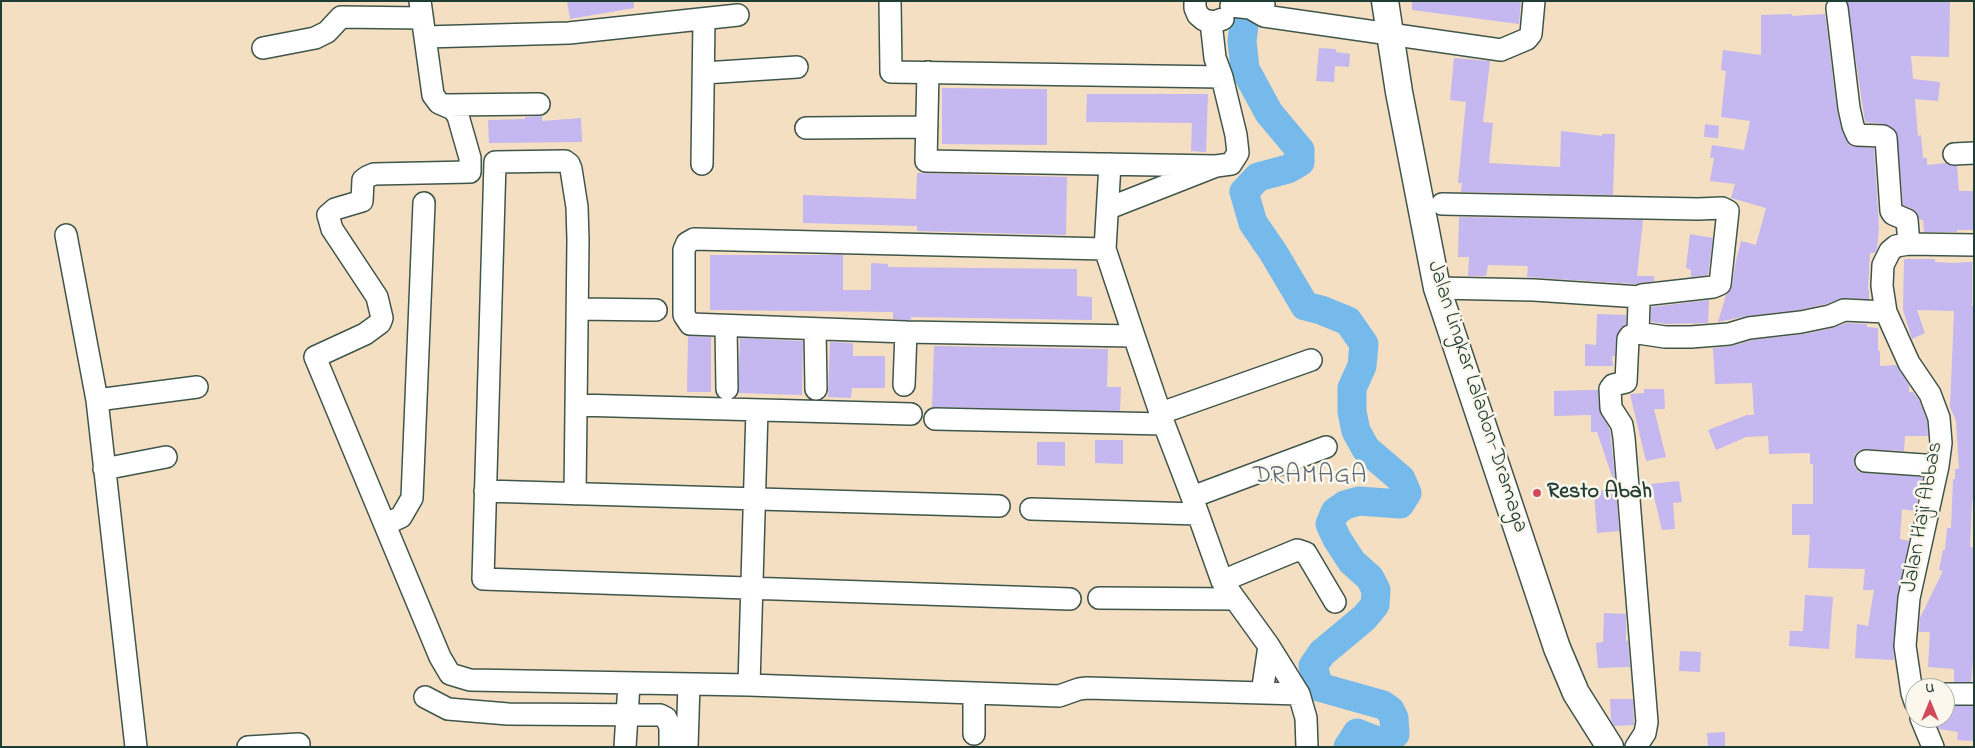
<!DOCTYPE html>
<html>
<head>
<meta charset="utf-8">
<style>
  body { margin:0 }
  #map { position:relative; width:1975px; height:748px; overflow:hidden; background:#f4dfc3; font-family:"Indie Flower",sans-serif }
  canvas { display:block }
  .frame { position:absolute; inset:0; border:2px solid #1f3d34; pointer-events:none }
  .north { position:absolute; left:1905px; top:678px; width:50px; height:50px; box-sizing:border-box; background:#fbf7ec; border:1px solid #a3ada2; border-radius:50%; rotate:0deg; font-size:14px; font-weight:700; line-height:20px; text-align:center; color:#1f3d34 }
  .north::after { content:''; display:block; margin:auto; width:18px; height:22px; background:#d1495b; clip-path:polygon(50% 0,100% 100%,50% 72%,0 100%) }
</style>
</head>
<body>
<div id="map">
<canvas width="1975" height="748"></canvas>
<div class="frame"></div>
<div class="north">U</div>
</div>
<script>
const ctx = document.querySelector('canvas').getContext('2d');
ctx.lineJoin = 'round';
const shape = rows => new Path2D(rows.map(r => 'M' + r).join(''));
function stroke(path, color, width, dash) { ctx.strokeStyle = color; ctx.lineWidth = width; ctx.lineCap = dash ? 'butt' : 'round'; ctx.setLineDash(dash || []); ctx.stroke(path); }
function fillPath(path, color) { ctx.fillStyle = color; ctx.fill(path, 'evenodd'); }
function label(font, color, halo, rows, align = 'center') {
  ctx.font = font + ' "Indie Flower",sans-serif'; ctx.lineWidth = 5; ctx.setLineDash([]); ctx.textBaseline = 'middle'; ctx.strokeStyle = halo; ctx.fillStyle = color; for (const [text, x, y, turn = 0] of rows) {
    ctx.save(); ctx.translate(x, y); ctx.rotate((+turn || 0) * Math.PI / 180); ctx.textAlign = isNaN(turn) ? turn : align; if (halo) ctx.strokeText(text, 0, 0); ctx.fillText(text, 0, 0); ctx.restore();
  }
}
stroke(shape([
  [1247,1,1242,41,1245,69,1269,113,1300,150,1300,162,1288,169,1258,177,1244,192,1253,223,1273,252,1305,306,1321,310,1348,321,1364,344,1362,366,1352,388,1352,412,1356,431,1366,449,1401,479,1407,493,1400,504,1359,501,1345,505,1335,512,1330,524,1337,539,1352,562,1370,578,1376,590,1375,605,1364,618,1322,653,1313,666,1319,687,1383,705,1390,710,1394,718,1395,734,1382,743,1357,733,1348,747]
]), '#76baec', 29);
fillPath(shape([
  [567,1,634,1,634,8,570,19],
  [1412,1,1521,1,1519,24,1412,10],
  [1847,1,1950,1,1949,57,1911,56,1913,79,1940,82,1938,101,1915,99,1918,136,1921,135,1923,158,1927,158,1927,165,1946,163,1957,166,1959,191,1974,191,1974,230,1957,230,1957,232,1924,232,1923,220,1919,219,1917,213,1912,209,1903,205,1897,132,1890,126,1884,124,1865,122],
  [1792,14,1792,16,1825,14,1837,110,1842,131,1850,146,1874,148,1879,227,1877,249,1875,253,1870,253,1868,290,1869,290,1869,299,1844,298,1826,304,1799,310,1747,316,1718,322,1726,295,1732,286,1735,265,1741,241,1756,245,1766,208,1731,198,1735,184,1710,181,1714,158,1710,158,1712,145,1744,150,1750,121,1721,117,1726,71,1721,70,1723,50,1761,55,1761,15],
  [1319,48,1336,49,1336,52,1350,54,1349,67,1335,66,1334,82,1316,81],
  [1454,58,1490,61,1483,122,1493,123,1489,163,1560,167,1561,131,1602,136,1602,134,1615,134,1613,195,1461,192,1462,183,1458,183,1466,102,1450,100],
  [942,88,1047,89,1047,145,942,144],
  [1087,94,1208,94,1206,152,1191,151,1192,123,1086,122],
  [542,116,542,121,581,118,582,142,489,143,488,120,525,119,525,117],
  [1705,124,1719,126,1718,138,1704,137],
  [917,173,1067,177,1066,235,917,231,917,226,803,223,803,195,916,199],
  [1459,217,1643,220,1637,276,1654,276,1654,281,1636,284,1527,277,1528,266,1488,265,1486,276,1468,276,1469,257,1458,257],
  [1690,234,1713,238,1708,275,1691,277,1691,270,1686,268],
  [710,255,843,255,843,290,871,290,871,263,888,264,888,267,1077,269,1077,296,1092,297,1092,320,911,317,911,320,906,320,893,319,893,312,710,310],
  [1904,259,1935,259,1935,262,1952,263,1972,262,1972,306,1974,306,1974,502,1972,501,1970,547,1974,548,1974,650,1971,682,1954,682,1954,669,1928,667,1930,632,1919,632,1920,618,1943,571,1939,570,1943,550,1945,550,1947,528,1951,528,1953,479,1955,479,1955,469,1959,469,1956,421,1950,407,1954,311,1917,310,1925,333,1912,339,1903,310],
  [1709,300,1708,323,1666,324,1651,322,1651,307],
  [1597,314,1626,315,1626,324,1620,329,1616,338,1615,356,1612,356,1613,366,1585,366,1585,344,1596,345],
  [1846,323,1867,324,1867,327,1878,328,1878,351,1880,351,1880,366,1896,365,1909,385,1909,392,1913,392,1919,400,1927,421,1928,436,1905,436,1904,451,1866,449,1860,450,1855,454,1854,460,1855,467,1859,472,1865,473,1923,477,1915,511,1902,509,1900,539,1909,541,1897,597,1893,645,1894,660,1855,658,1857,624,1868,626,1874,590,1863,590,1865,569,1808,568,1810,535,1792,535,1792,504,1813,504,1813,464,1810,464,1810,453,1769,454,1768,436,1746,437,1716,450,1708,430,1747,415,1754,415,1752,383,1715,384,1713,348,1732,346,1752,340,1804,334,1833,328],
  [688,336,711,337,711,392,687,392],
  [740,338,803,341,802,395,738,393],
  [830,342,853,343,853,356,885,356,885,388,852,388,851,398,828,397],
  [934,346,1108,349,1107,387,1121,387,1120,411,932,407],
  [1644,389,1664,389,1665,409,1654,409,1666,457,1646,461,1630,394,1644,393],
  [1590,390,1598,390,1599,409,1610,430,1616,488,1597,432,1591,432,1591,415,1554,416,1554,391],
  [1095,440,1123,440,1123,464,1095,463],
  [1037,442,1065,442,1065,466,1037,465],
  [1679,481,1682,502,1673,503,1675,529,1662,530,1651,484],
  [1616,489,1619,531,1597,533,1594,491],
  [1805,595,1833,597,1829,649,1789,646,1790,631,1803,631],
  [1604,613,1626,614,1626,641,1628,641,1630,667,1598,668,1596,643,1603,642],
  [1680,651,1701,652,1700,672,1679,671],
  [1610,699,1633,699,1634,725,1614,726,1611,720],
  [1945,706,1974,706,1974,741,1957,740,1958,732,1939,729,1935,718,1945,718],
  [1725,732,1725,747,1708,747,1707,733]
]), '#c5b7ef');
const minor = shape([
  [420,1,433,95,439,103,453,109,458,116,470,158,470,172,374,174,367,177,363,180,362,201,335,209,328,215,332,229,377,297,382,318,380,323,365,334,315,357,440,657,450,674,470,680,749,685,1059,696,1079,689,1087,688,1299,694],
  [890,1,891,72,1222,77],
  [1195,1,1195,8,1198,15,1204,20,1214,22,1223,19],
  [1231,6,1250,8,1264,5],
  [1250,8,1264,16,1501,50,1527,39,1531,34,1534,1],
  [1837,8,1849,108,1853,126,1857,135,1883,136,1886,138,1891,211,1893,214,1907,220,1909,244],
  [425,37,569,33,738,15],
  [263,48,315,38,327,32,341,17,422,18],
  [928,72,926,161,1216,166],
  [704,73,797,67],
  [447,105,539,104],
  [806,128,927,127],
  [1954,154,1974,153],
  [702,164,704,19],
  [1110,164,1105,249,1134,336,1164,424,1192,497,1222,581,1269,646,1299,694,1306,718,1307,747],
  [1442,204,1698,209,1722,208,1728,211,1720,284,1713,287,1642,295,1639,302,1638,333,1630,336,1628,339,1626,382,1613,385,1610,389,1611,408,1622,425,1624,438,1647,722,1645,733,1636,747],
  [1109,208,1216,166,1231,164,1238,153,1236,135,1222,77,1215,58,1211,22],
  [66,235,97,400,136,747],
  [1105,249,694,239,687,243,684,250,684,315,690,324,906,332,1134,336],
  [1437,288,1534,290,1640,297],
  [578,309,656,310],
  [726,326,727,389],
  [815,329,816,389],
  [1638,333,1665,337,1691,337,1729,334,1749,328,1801,322,1830,316,1844,310,1886,312],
  [904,385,906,332],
  [97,400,197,387],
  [577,405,911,414],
  [1161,413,1311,360],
  [935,419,1164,424],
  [1866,461,1938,466],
  [104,469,166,457],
  [485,491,999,506],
  [575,494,578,240,577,207,571,169,569,164,565,161,495,162,483,579,1070,599],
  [1192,497,1326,447],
  [1031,509,1198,514],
  [386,524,401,517,412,498,424,203],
  [1222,581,1297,550,1306,553,1335,602],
  [1099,598,1234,599],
  [749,685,757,410],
  [1262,693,1269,646],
  [1945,694,1974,694],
  [425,697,448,709,508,714,660,715,666,718,670,727,670,747],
  [1915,702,1912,693,1905,646,1909,598,1938,466,1941,443,1939,418,1930,394,1909,363,1886,312,1882,286,1883,265,1890,251,1896,246,1909,244,1974,245],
  [1921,718,1933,747],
  [974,734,974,693],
  [248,747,299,744],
  [625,747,629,684],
  [687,747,689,684]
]);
const major = shape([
  [1385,1,1399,92,1437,288,1557,648,1576,693,1610,747]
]);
stroke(minor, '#3f5549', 24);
stroke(major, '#3f5549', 29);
stroke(minor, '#fff', 21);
stroke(major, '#fff', 26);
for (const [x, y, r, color] of [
  [1537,493,5,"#d1495b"]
]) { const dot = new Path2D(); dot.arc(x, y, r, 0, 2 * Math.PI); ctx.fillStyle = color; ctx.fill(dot); stroke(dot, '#fbf7ec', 2); }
label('22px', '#1f3d34', '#fbf7ec', [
  ["Jalan Lingkar Laladon-Dramaga",1476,397,72],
  ["Jalan Haji Abbas",1924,517,-80]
]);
label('bold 22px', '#1f3d34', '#fbf7ec', [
  ["Resto Abah",1547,493]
], 'left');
ctx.letterSpacing = '1px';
label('25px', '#596875', '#fbf7ec', [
  ["DRAMAGA",1310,478]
]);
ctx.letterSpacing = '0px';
</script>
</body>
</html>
